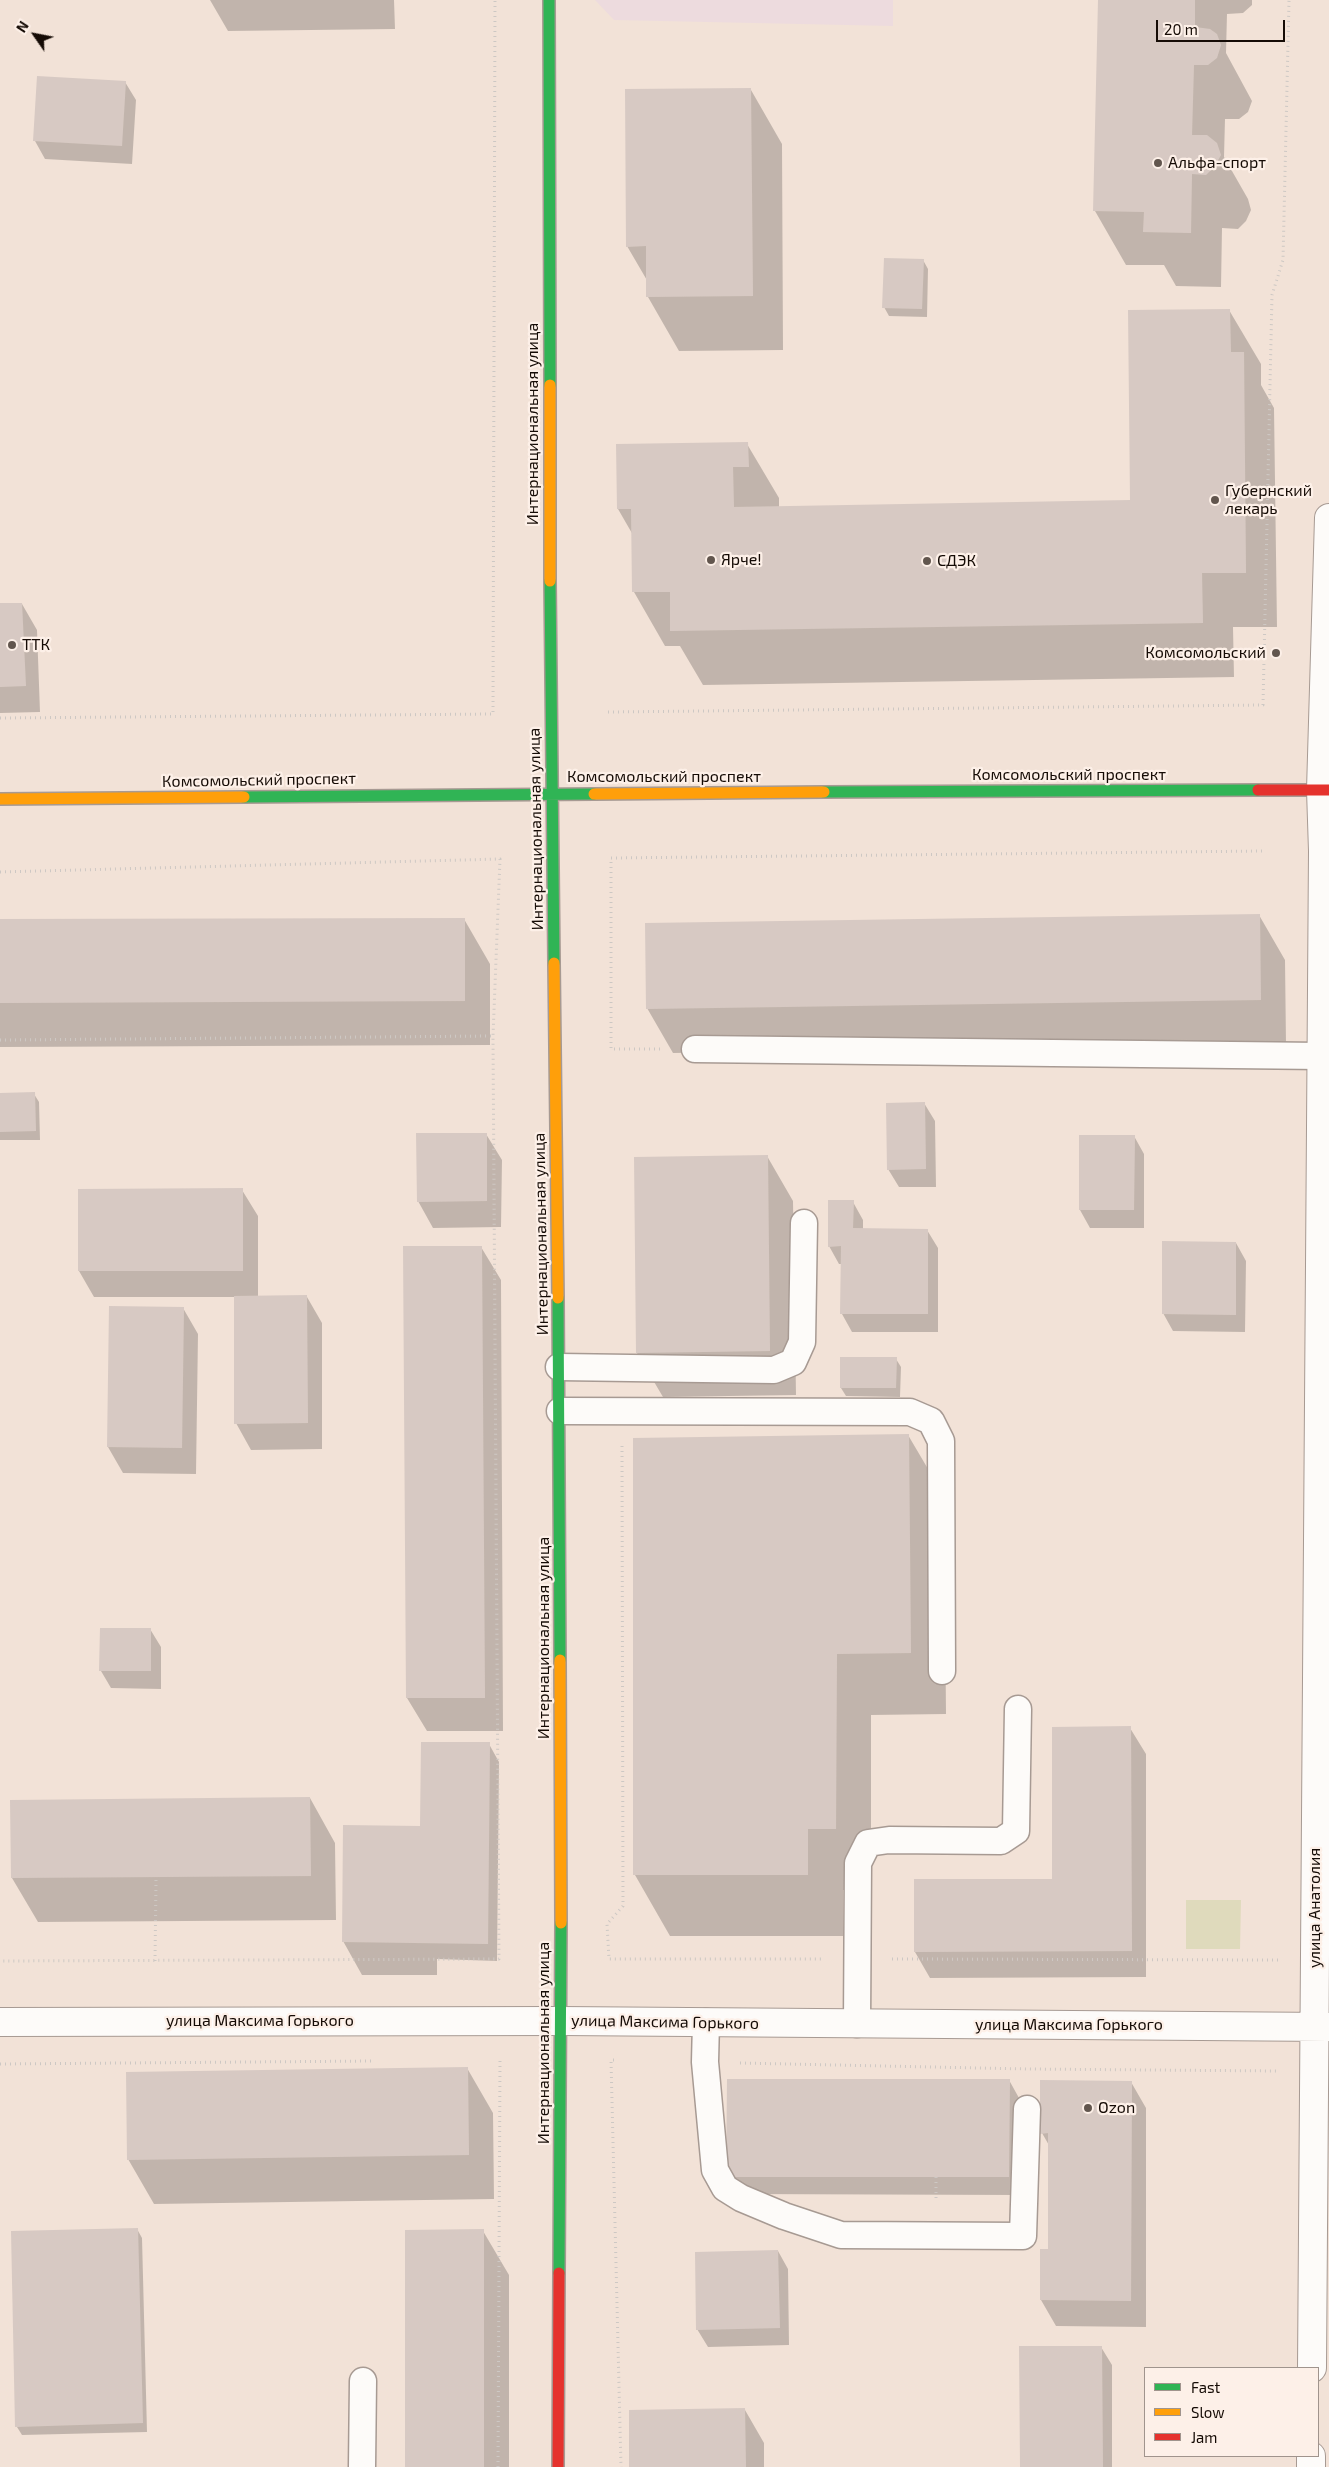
<!DOCTYPE html>
<html>
<head>
<meta charset="utf-8">
<style>
  body { margin:0 }
  #map { position:relative; width:1329px; height:2467px; overflow:hidden; background:#f2e2d7; font-family:"Exo 2",sans-serif }
  canvas { display:block }
  .legend { position:absolute; left:1144px; top:2367px; width:175px; height:90px; box-sizing:border-box; background:#fdf0e8; border:1px solid #a0948d; margin:0; padding:6px 9px; list-style:none; font-size:15px; color:#150b05 }
  .legend li { display:flex; align-items:center; gap:10px; height:25px }
  .legend b { width:25px; border:1px solid #a0948d }
  .north { position:absolute; left:10px; top:10px; width:50px; height:50px; -webkit-text-stroke:4px #fdf0e8; paint-order:stroke; rotate:303deg; font-size:14px; font-weight:700; line-height:20px; text-align:center; color:#150b05 }
  .north::after { content:''; display:block; margin:auto; width:18px; height:22px; background:#150b05; clip-path:polygon(50% 0,100% 100%,50% 72%,0 100%) }
  .scale { position:absolute; left:1156px; top:20px; width:129px; height:22px; box-sizing:border-box; border:2px solid #150b05; border-top:0; padding-left:6px; font-size:15px; line-height:18px; white-space:nowrap; color:#150b05; -webkit-text-stroke:4px #fdf0e8; paint-order:stroke }
</style>
</head>
<body>
<div id="map">
<canvas width="1329" height="2467"></canvas>
<ul class="legend">
<li><b style="height:6px;background:#30b455"></b>Fast</li>
<li><b style="height:6px;background:#ff9f0a"></b>Slow</li>
<li><b style="height:6px;background:#e5322d"></b>Jam</li>
</ul>
<div class="north">N</div>
<div class="scale">20 m</div>
</div>
<script>
const ctx = document.querySelector('canvas').getContext('2d');
ctx.lineJoin = 'round';
function fillPath(path, color) { ctx.fillStyle = color; ctx.fill(path, 'evenodd'); }
const shape = rows => new Path2D(rows.map(r => 'M' + r).join(''));
function stroke(path, color, width, dash) { ctx.strokeStyle = color; ctx.lineWidth = width; ctx.lineCap = dash ? 'butt' : 'round'; ctx.setLineDash(dash || []); ctx.stroke(path); }
function label(font, color, halo, rows, align = 'center') {
  ctx.font = font + ' "Exo 2",sans-serif'; ctx.lineWidth = 4.5; ctx.setLineDash([]); ctx.textBaseline = 'middle'; ctx.strokeStyle = halo; ctx.fillStyle = color; for (const [text, x, y, turn = 0] of rows) {
    ctx.save(); ctx.translate(x, y); ctx.rotate((+turn || 0) * Math.PI / 180); ctx.textAlign = isNaN(turn) ? turn : align; if (halo) ctx.strokeText(text, 0, 0); ctx.fillText(text, 0, 0); ctx.restore();
  }
}
fillPath(shape([
  [595,0,893,0,893,26,614,20]
]), '#eddbde');
fillPath(shape([
  [1186,1900,1241,1900,1240,1949,1186,1949]
]), '#dfdabc');
fillPath(shape([
  [210,0,394,0,395,29,228,31],
  [1099,0,1252,0,1252,5,1243,13,1227,14,1226,53,1252,101,1248,112,1239,119,1225,119,1224,157,1248,199,1251,210,1246,221,1238,229,1222,228,1221,287,1176,286,1164,265,1126,265,1095,211],
  [125,82,136,100,132,164,45,159,35,141],
  [751,90,782,144,783,350,679,351,648,297,648,282,627,246],
  [923,260,928,269,927,317,889,316,884,307],
  [1229,310,1261,364,1261,385,1274,408,1277,627,1233,627,1234,677,703,685,680,646,665,646,634,592,633,535,618,509,617,446,747,444,779,498,779,507,1132,502],
  [0,604,22,604,37,630,40,712,0,713],
  [1259,915,1285,960,1286,1044,673,1053,647,1008],
  [464,919,490,964,490,1045,0,1047,0,921],
  [0,1094,34,1094,39,1102,40,1140,0,1140],
  [924,1103,935,1121,936,1187,899,1187,888,1169],
  [486,1134,502,1160,501,1227,433,1228,418,1201],
  [1134,1136,1144,1154,1144,1228,1090,1228,1080,1210],
  [767,1156,793,1201,796,1395,663,1397,637,1353],
  [242,1190,258,1216,258,1297,307,1297,322,1323,322,1449,251,1450,236,1423,235,1297,94,1297,79,1271],
  [853,1202,863,1220,863,1230,927,1230,938,1248,938,1332,852,1332,842,1314,842,1264,839,1264,829,1246],
  [1236,1243,1246,1261,1245,1332,1173,1331,1163,1313],
  [481,1247,501,1280,503,1731,427,1731,407,1698],
  [183,1308,198,1334,196,1474,123,1473,108,1447],
  [896,1359,901,1367,900,1397,846,1396,841,1388],
  [908,1435,944,1496,946,1714,871,1715,871,1890,843,1890,843,1936,670,1936,635,1875],
  [150,1629,161,1647,161,1689,111,1688,101,1671],
  [1130,1728,1146,1754,1146,1977,930,1978,915,1952,1053,1880],
  [489,1744,499,1762,497,1961,437,1959,437,1975,362,1975,343,1941,421,1831],
  [310,1798,335,1843,336,1920,38,1922,12,1878],
  [467,2068,493,2113,494,2199,154,2204,128,2159],
  [1009,2080,1019,2098,1019,2195,738,2194,728,2176],
  [1131,2082,1146,2108,1146,2327,1056,2326,1041,2300,1041,2250,1050,2250,1050,2147,1042,2133],
  [137,2229,142,2238,147,2432,22,2435,17,2427],
  [483,2231,509,2275,509,2467,406,2467],
  [778,2251,788,2269,789,2345,708,2347,697,2329],
  [1101,2347,1112,2365,1112,2467,1021,2467],
  [745,2410,764,2443,764,2467,630,2467]
]), '#0003');
fillPath(shape([
  [1098,0,1195,0,1195,27,1210,29,1217,34,1221,45,1217,58,1208,65,1194,65,1192,135,1207,135,1217,143,1221,155,1215,166,1206,175,1192,174,1191,233,1143,232,1144,212,1093,211],
  [37,76,126,81,122,146,33,141],
  [751,88,753,296,646,297,646,246,626,247,625,89],
  [884,258,924,259,922,309,882,308],
  [1230,309,1231,352,1244,352,1246,573,1202,573,1203,623,670,631,670,592,632,592,631,509,617,509,616,444,748,442,749,467,733,467,734,507,1130,500,1128,310],
  [0,603,22,603,26,686,0,687],
  [1260,914,1261,1000,646,1009,645,923],
  [465,918,465,1001,0,1003,0,919],
  [35,1092,36,1131,0,1132,0,1093],
  [925,1102,926,1169,887,1170,886,1103],
  [416,1133,487,1133,487,1201,417,1202],
  [1079,1135,1135,1135,1134,1210,1079,1210],
  [768,1155,770,1351,636,1353,634,1157],
  [243,1188,243,1271,78,1271,78,1189],
  [828,1200,854,1200,853,1228,928,1229,928,1314,840,1314,841,1246,828,1247],
  [1162,1241,1236,1242,1236,1315,1162,1314],
  [403,1246,482,1246,485,1698,406,1698],
  [307,1295,308,1423,234,1424,234,1296],
  [109,1306,184,1307,182,1448,107,1447],
  [840,1357,897,1357,896,1388,840,1388],
  [909,1434,911,1653,837,1654,836,1829,808,1829,808,1875,633,1875,633,1438],
  [100,1628,151,1628,151,1671,99,1671],
  [1131,1726,1132,1951,914,1952,914,1879,1052,1879,1052,1727],
  [421,1742,490,1742,488,1944,342,1942,343,1825,420,1826],
  [310,1797,311,1876,11,1878,10,1800],
  [468,2067,469,2155,127,2160,126,2072],
  [727,2079,1010,2079,1009,2177,726,2177],
  [1040,2080,1132,2081,1131,2301,1040,2300,1040,2249,1048,2249,1048,2133,1040,2134],
  [138,2228,143,2423,15,2427,11,2231],
  [484,2229,484,2467,405,2467,405,2230],
  [778,2250,780,2328,696,2330,695,2252],
  [1019,2346,1102,2346,1103,2467,1020,2467],
  [745,2408,746,2467,629,2467,629,2410]
]), '#d7c9c3');
const lane = shape([
  [695,1049,1321,1056],
  [559,1367,774,1370,793,1362,802,1342,804,1223],
  [560,1411,910,1412,931,1421,941,1441,942,1671],
  [706,2022,705,2062,715,2170,725,2188,741,2198,784,2216,841,2235,1023,2236,1027,2109],
  [857,2024,858,1863,868,1843,889,1840,1001,1841,1016,1831,1018,1709],
  [362,2467,363,2381]
]);
const street = shape([
  [0,2022,561,2021,1329,2027],
  [1312,2368,1323,851,1321,790,1329,518],
  [1311,2467,1311,2456]
]);
const fast = shape([
  [549,0,550,385],
  [550,581,554,963],
  [824,792,1258,790],
  [244,797,594,794],
  [558,1298,560,1660],
  [559,2273,561,1923]
]);
const slow = shape([
  [550,385,550,581],
  [594,794,824,792],
  [0,799,244,797],
  [554,963,558,1298],
  [560,1660,561,1923]
]);
const jam = shape([
  [1258,790,1329,790],
  [558,2467,559,2273]
]);
stroke(lane, '#a79a93', 29);
stroke(street, '#a79a93', 30);
stroke(fast, '#a79a93', 14);
stroke(slow, '#a79a93', 14);
stroke(jam, '#a79a93', 14);
stroke(shape([
  [608,712,1263,705,1272,295,1283,260,1289,0],
  [0,718,493,714,495,0],
  [0,872,500,859,493,1036,499,1959,0,1961],
  [0,1040,493,1036],
  [660,1049,611,1049,611,858,1263,851],
  [622,1446,623,1906,607,1924,609,1959,821,1959],
  [892,1959,1278,1960],
  [155,1961,156,1877],
  [614,2060,611,2060,621,2467],
  [740,2063,1027,2069,1278,2071],
  [0,2064,374,2061],
  [936,2177,936,2199],
  [498,2467,500,2060,498,2060]
]), '#cdc8c4', 3, [1, 4]);
stroke(lane, '#fdfbf9', 26);
stroke(street, '#fdfbf9', 28);
stroke(fast, '#30b455', 11);
stroke(slow, '#ff9f0a', 11);
stroke(jam, '#e5322d', 11);
for (const [x, y, r, color] of [
  [1158,163,5,"#62564e"],
  [1215,500,5,"#62564e"],
  [711,560,5,"#62564e"],
  [927,561,5,"#62564e"],
  [12,645,5,"#62564e"],
  [1276,653,5,"#62564e"],
  [1088,2108,5,"#62564e"]
]) { const dot = new Path2D(); dot.arc(x, y, r, 0, 2 * Math.PI); ctx.fillStyle = color; ctx.fill(dot); stroke(dot, '#fdf0e8', 2); }
label('16px', '#150b05', '#fdf0e8', [
  ["Альфа-спорт",1168,163],
  ["Губернский",1225,491],
  ["лекарь",1225,509],
  ["Ярче!",721,560],
  ["СДЭК",937,561],
  ["ТТК",22,645],
  ["Комсомольский",1266,653,"right"],
  ["Ozon",1098,2108]
], 'left');
label('16px', '#150b05', '#fdf0e8', [
  ["Интернациональная улица",533,424,-90],
  ["Комсомольский проспект",1069,775],
  ["Комсомольский проспект",664,777],
  ["Комсомольский проспект",259,780,-1],
  ["Интернациональная улица",536,829,-91],
  ["Интернациональная улица",541,1234,-91],
  ["Интернациональная улица",544,1638,-90],
  ["улица Анатолия",1315,1908,-90],
  ["улица Максима Горького",260,2021],
  ["улица Максима Горького",665,2022,1],
  ["улица Максима Горького",1069,2025],
  ["Интернациональная улица",544,2043,-90]
]);
</script>
</body>
</html>
